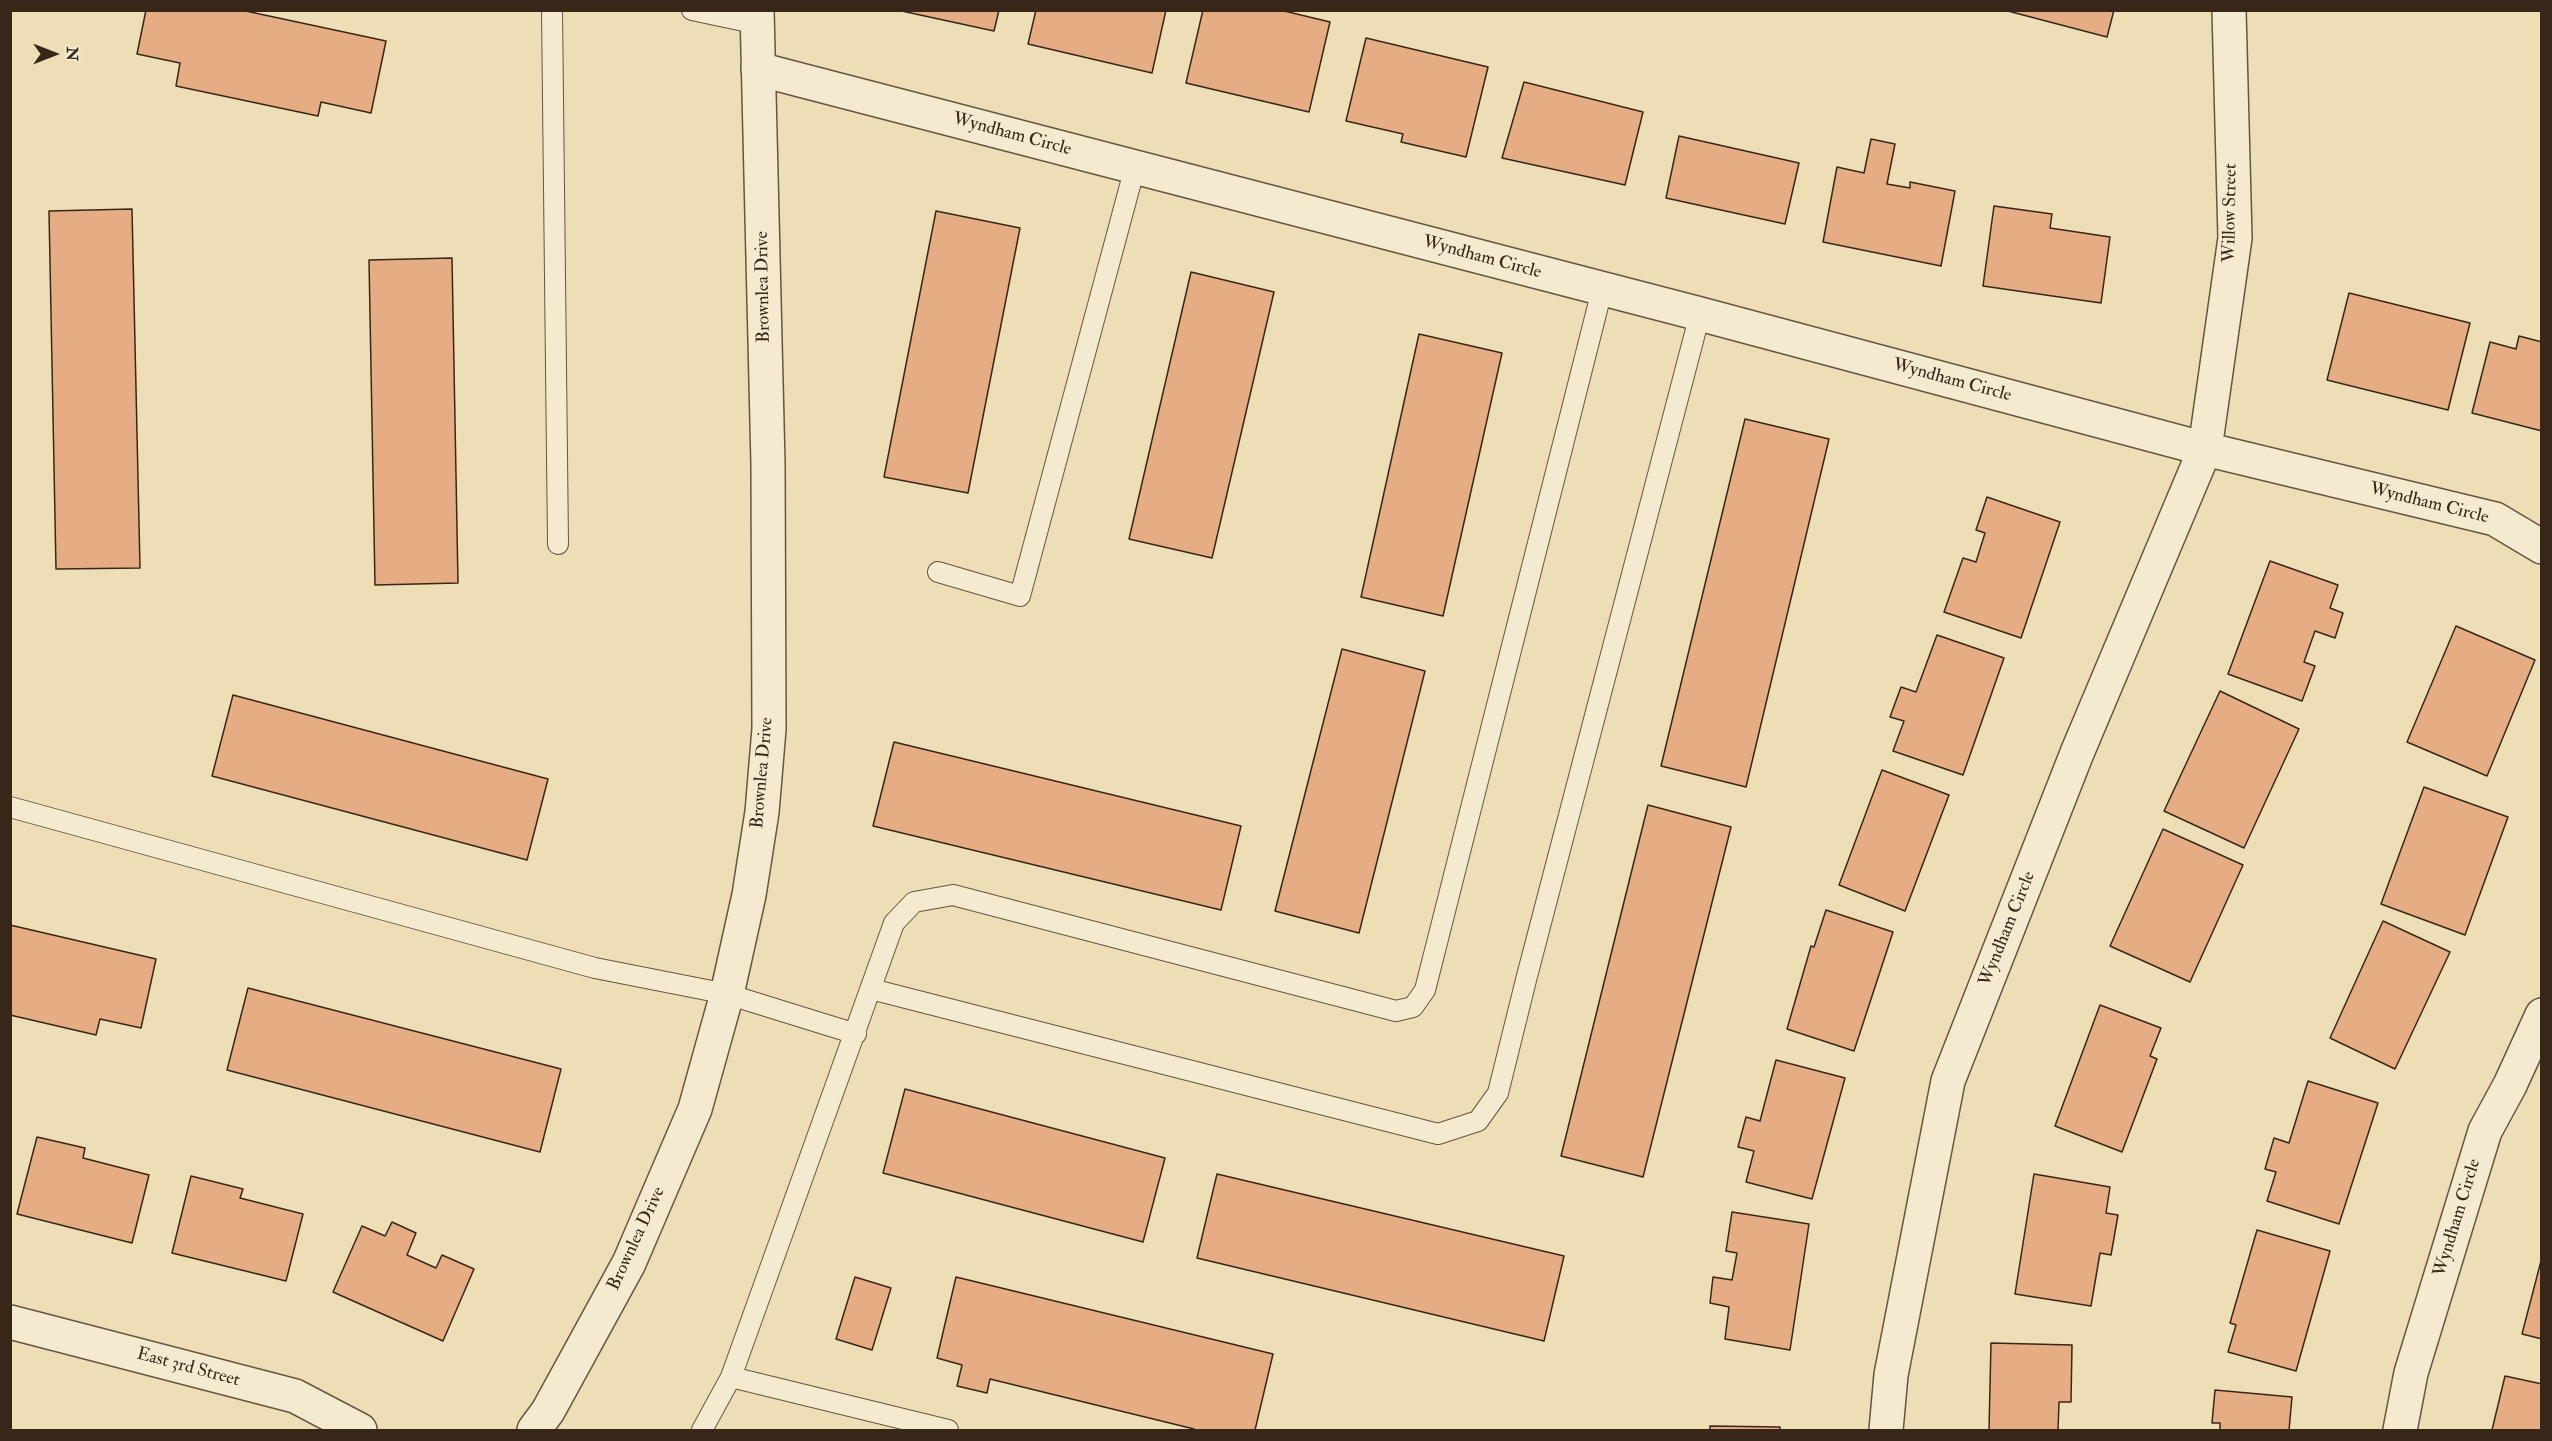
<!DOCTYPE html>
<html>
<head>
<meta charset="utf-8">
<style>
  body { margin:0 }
  #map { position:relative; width:2552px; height:1441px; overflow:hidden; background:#eedeb6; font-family:"IM FELL Double Pica",serif }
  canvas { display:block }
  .frame { position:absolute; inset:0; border:12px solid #382718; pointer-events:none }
  .north { position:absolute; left:24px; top:24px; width:60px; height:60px; -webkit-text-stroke:4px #f4ead0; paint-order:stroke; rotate:90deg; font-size:16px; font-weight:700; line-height:24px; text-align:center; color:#382718 }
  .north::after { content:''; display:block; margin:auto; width:21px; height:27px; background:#382718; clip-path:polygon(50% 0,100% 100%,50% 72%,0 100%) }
</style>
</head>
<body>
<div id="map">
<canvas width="2552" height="1441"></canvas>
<div class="frame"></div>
<div class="north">N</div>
</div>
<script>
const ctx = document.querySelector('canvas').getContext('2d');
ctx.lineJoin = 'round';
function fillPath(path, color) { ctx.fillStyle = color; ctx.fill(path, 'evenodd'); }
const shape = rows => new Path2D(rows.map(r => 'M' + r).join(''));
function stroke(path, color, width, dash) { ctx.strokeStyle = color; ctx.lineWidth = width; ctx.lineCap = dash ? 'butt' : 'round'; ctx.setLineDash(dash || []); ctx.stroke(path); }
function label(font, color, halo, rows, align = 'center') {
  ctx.font = font + ' "IM FELL Double Pica",serif'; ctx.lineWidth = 6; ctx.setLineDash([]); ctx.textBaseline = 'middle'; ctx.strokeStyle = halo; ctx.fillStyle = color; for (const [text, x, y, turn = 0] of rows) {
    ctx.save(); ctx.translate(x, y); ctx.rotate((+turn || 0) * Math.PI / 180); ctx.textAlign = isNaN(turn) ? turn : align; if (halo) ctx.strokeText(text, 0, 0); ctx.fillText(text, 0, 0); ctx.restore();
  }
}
const building = shape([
  [146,10,241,10,386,41,371,113,321,102,318,116,176,86,180,63,137,54,146,10],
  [897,10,999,10,994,31,897,10],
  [1036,10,1166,10,1152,73,1028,44,1036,10],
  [1203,10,1280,10,1330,22,1309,112,1186,83,1203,10],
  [2004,10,2114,10,2107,37,2004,10],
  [1366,38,1488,67,1466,157,1401,142,1403,134,1346,121,1366,38],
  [1524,82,1643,112,1625,185,1502,158,1524,82],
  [1679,136,1799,163,1785,224,1666,198,1679,136],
  [1871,139,1895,144,1887,184,1910,188,1910,182,1955,191,1941,266,1823,242,1837,167,1864,173,1871,139],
  [1994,206,2052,214,2050,228,2110,237,2101,303,1983,286,1994,206],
  [132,209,140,568,56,569,49,211,132,209],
  [936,211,1020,228,968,493,884,477,936,211],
  [452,258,458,583,375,585,369,260,452,258],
  [1191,272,1274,292,1212,558,1129,539,1191,272],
  [2349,293,2470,323,2448,410,2327,380,2349,293],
  [1419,334,1502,353,1443,616,1361,597,1419,334],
  [2519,336,2542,342,2542,431,2472,413,2490,342,2516,349,2519,336],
  [1745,419,1829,439,1746,787,1661,766,1745,419],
  [1987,497,2060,522,2021,638,1944,612,1963,558,1976,562,1985,533,1976,530,1987,497],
  [2270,561,2338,585,2330,608,2343,613,2335,638,2315,631,2304,662,2315,666,2302,701,2228,674,2270,561],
  [2456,626,2535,660,2487,776,2407,742,2456,626],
  [1937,635,2004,658,1963,775,1893,751,1904,721,1890,717,1901,687,1916,692,1937,635],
  [1342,649,1425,671,1359,933,1275,911,1342,649],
  [2220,691,2299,729,2244,848,2164,811,2220,691],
  [233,695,548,779,527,860,212,776,233,695],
  [894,742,1241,826,1221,910,873,826,894,742],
  [1882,770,1949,795,1905,911,1839,885,1882,770],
  [2424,787,2508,817,2465,935,2381,904,2424,787],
  [1648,805,1731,827,1643,1177,1561,1156,1648,805],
  [2163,829,2243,865,2190,982,2110,946,2163,829],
  [1826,910,1893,932,1854,1051,1787,1029,1811,946,1814,947,1826,910],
  [2383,921,2450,952,2395,1069,2330,1038,2383,921],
  [10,925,156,959,141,1028,100,1019,96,1035,10,1015,10,925],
  [248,988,561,1069,540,1152,227,1070,248,988],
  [2100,1005,2161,1028,2150,1056,2157,1059,2122,1152,2055,1126,2100,1005],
  [1776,1060,1845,1078,1812,1199,1746,1182,1754,1151,1738,1147,1746,1117,1760,1121,1776,1060],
  [2308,1081,2378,1103,2339,1224,2267,1201,2276,1172,2265,1169,2274,1138,2289,1143,2308,1081],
  [905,1089,1165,1158,1143,1242,883,1173,905,1089],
  [37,1137,85,1148,83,1158,149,1175,132,1243,17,1214,37,1137],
  [1217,1174,1564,1256,1544,1341,1197,1258,1217,1174],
  [2034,1174,2110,1187,2106,1213,2118,1215,2111,1255,2100,1253,2091,1306,2015,1294,2034,1174],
  [191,1176,243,1189,240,1198,303,1214,286,1281,172,1253,191,1176],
  [1732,1212,1809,1224,1790,1350,1725,1339,1729,1307,1710,1303,1713,1277,1732,1280,1737,1253,1726,1251,1732,1212],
  [392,1222,416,1233,407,1255,436,1268,442,1255,474,1269,443,1341,333,1292,362,1226,385,1236,392,1222],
  [2257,1230,2330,1251,2296,1371,2228,1352,2236,1325,2230,1323,2257,1230],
  [2542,1257,2542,1339,2522,1334,2542,1257],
  [855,1277,891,1288,872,1350,836,1339,855,1277],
  [956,1277,1273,1354,1255,1430,1194,1430,1194,1429,990,1379,987,1393,957,1386,962,1365,937,1358,956,1277],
  [1991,1343,2072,1345,2071,1402,2059,1402,2058,1430,1989,1430,1991,1343],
  [2505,1376,2542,1384,2542,1430,2492,1430,2505,1376],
  [2215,1390,2292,1397,2289,1430,2220,1430,2220,1423,2212,1423,2215,1390],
  [1710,1426,1780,1427,1780,1430,1710,1430,1710,1426]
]);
fillPath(building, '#e6ad84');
stroke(building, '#382718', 1.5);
const service = shape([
  [552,10,558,544],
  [692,10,758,24],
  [938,572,1020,596,1135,167],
  [10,807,595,968,727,994,856,1034],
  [871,989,1438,1134,1478,1121,1498,1093,1527,976,1700,314],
  [731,1377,948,1430],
  [702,1430,731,1377,894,923,914,902,953,895,1396,1011,1413,1007,1425,990,1602,290]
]);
const minor = shape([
  [758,69,1700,314,2205,449,2235,238,2229,10],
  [10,1322,295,1396,360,1430],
  [1886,1430,1891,1375,1948,1081,2077,753,2205,449,2495,519,2542,547],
  [2400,1430,2411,1373,2485,1131,2510,1085,2542,1015]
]);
const tertiary = shape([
  [534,1430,548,1411,629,1263,695,1109,727,994,749,895,762,812,769,729,768,464,757,10]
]);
stroke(service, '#665540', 22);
stroke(minor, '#665540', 36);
stroke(tertiary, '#665540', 36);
stroke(service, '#f4ead0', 20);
stroke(minor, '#f4ead0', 33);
stroke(tertiary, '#f4ead0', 33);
label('18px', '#382718', '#f4ead0', [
  ["Wyndham Circle",1012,135,15],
  ["Willow Street",2231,213,-89],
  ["Wyndham Circle",1482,258,15],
  ["Brownlea Drive",764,287,-91],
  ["Wyndham Circle",1952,381,15],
  ["Wyndham Circle",2429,504,14],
  ["Brownlea Drive",763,773,-85],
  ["Wyndham Circle",2008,929,-68],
  ["Wyndham Circle",2458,1218,-73],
  ["Brownlea Drive",637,1239,-65],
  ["East 3rd Street",188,1368,15]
]);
</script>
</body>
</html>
